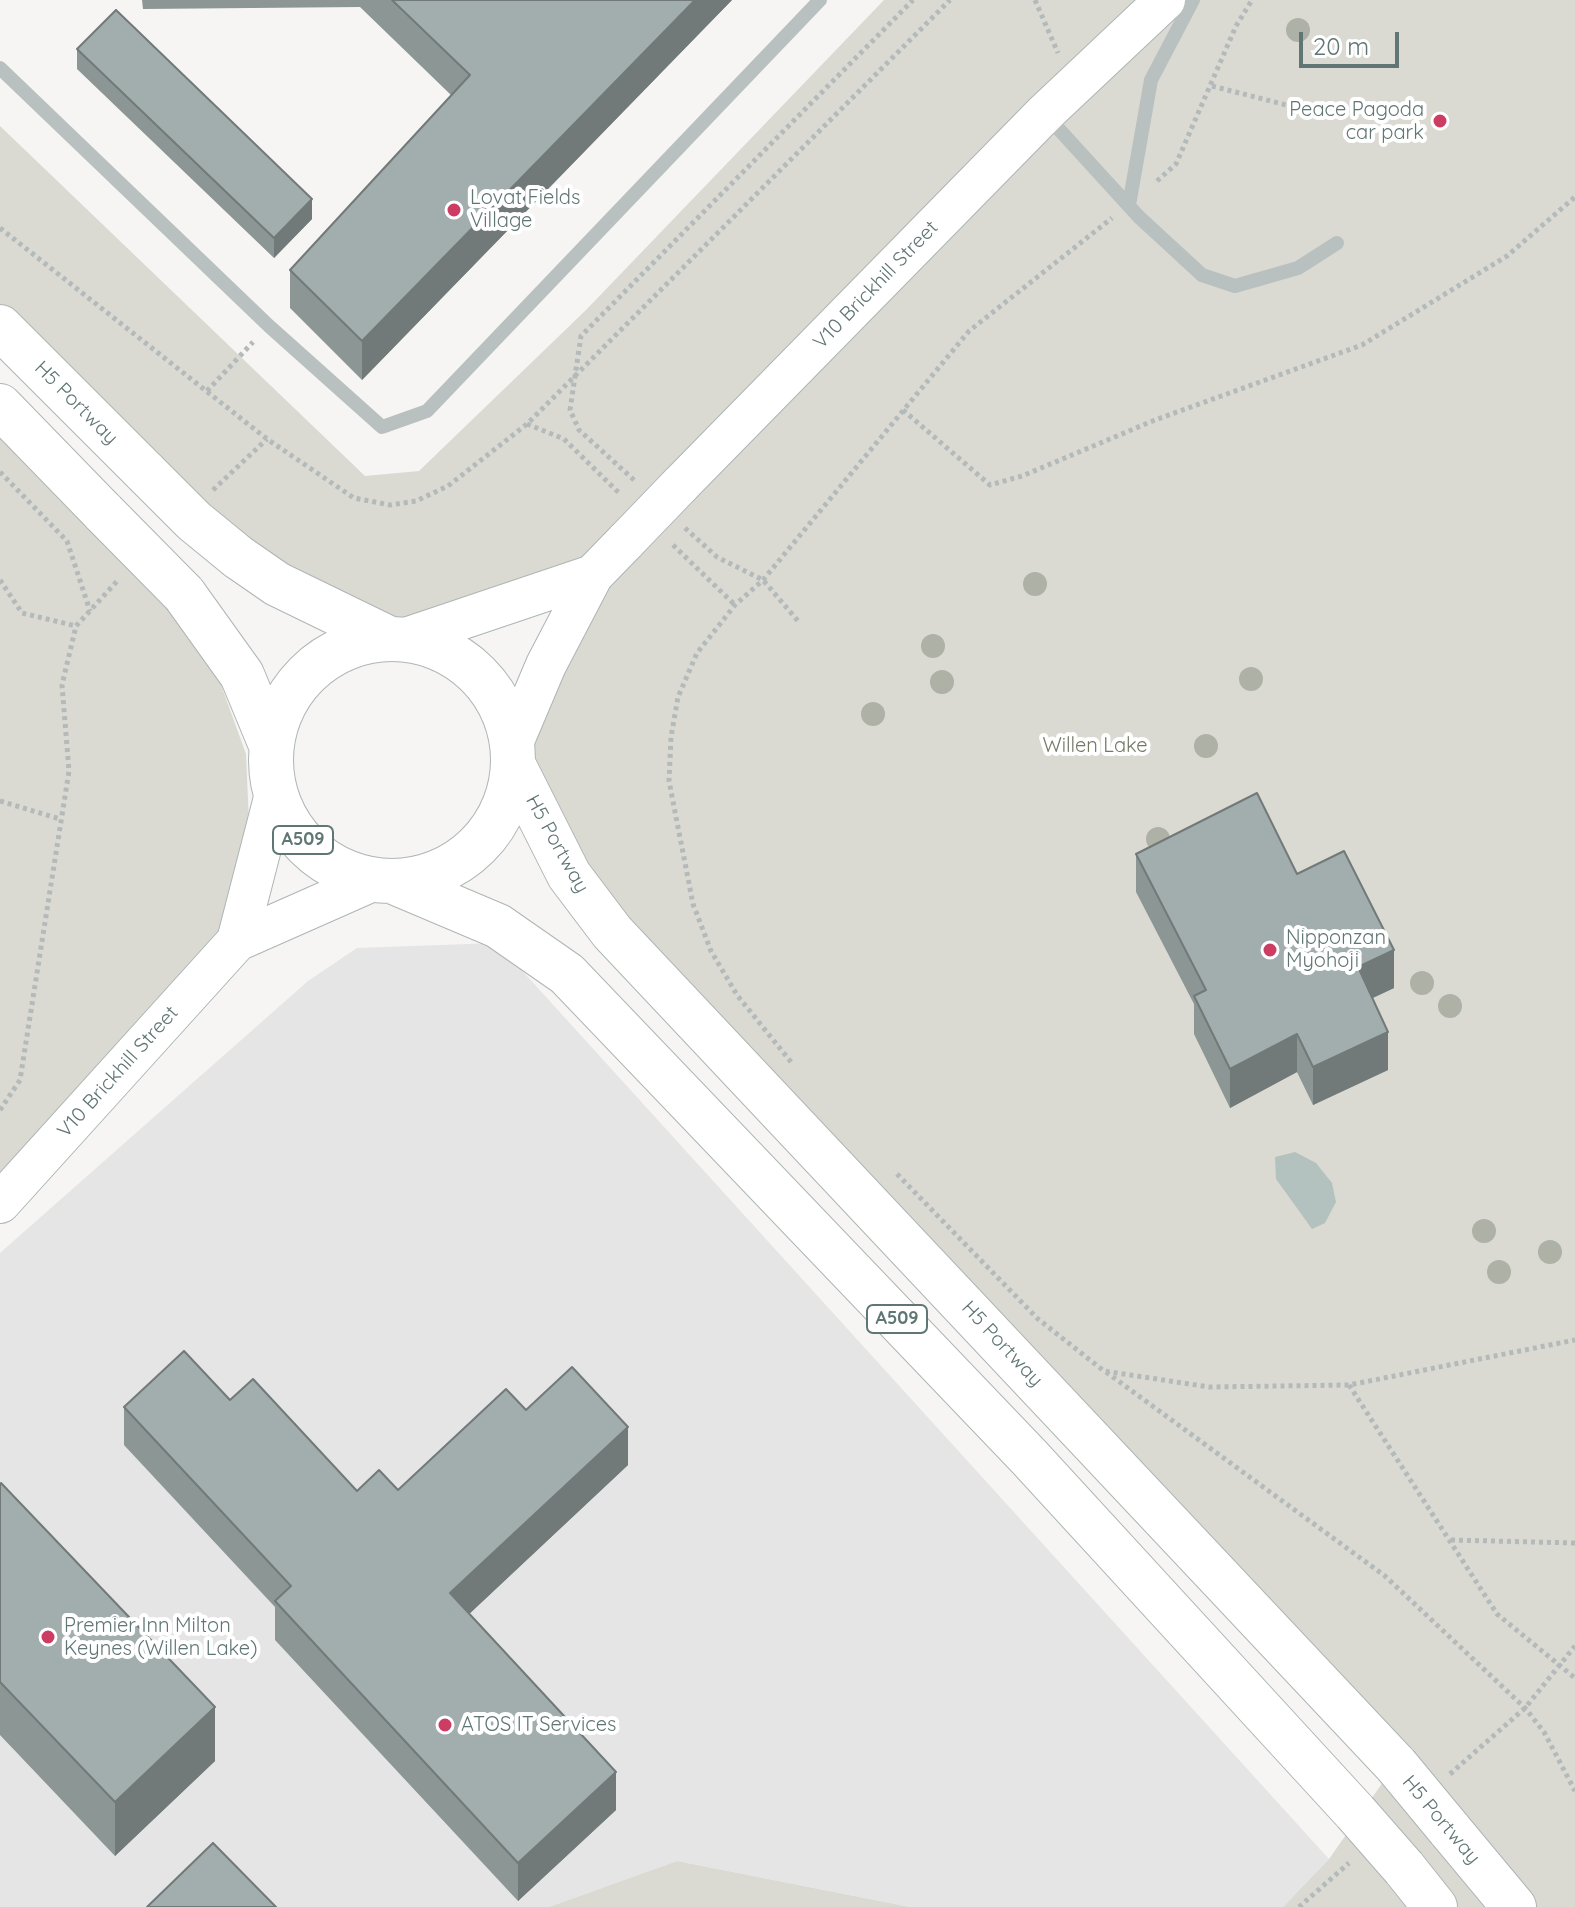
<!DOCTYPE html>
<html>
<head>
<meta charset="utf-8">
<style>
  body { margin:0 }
  #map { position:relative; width:1575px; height:1907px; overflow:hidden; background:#f6f5f3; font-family:Quicksand,sans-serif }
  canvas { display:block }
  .scale { position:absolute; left:1299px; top:32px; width:100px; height:36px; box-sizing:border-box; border:4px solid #607674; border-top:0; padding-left:10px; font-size:24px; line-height:28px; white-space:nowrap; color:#607674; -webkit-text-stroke:6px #fff; paint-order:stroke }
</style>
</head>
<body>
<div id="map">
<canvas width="1575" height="1907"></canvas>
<div class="scale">20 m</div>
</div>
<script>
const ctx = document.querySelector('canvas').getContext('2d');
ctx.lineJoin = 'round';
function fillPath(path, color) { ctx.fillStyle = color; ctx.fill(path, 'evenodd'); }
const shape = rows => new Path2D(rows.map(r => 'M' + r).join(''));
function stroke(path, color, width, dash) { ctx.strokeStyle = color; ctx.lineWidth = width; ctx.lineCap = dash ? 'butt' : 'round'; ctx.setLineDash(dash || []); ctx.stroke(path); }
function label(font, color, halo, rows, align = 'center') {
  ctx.font = font + ' Quicksand,sans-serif'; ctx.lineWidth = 8; ctx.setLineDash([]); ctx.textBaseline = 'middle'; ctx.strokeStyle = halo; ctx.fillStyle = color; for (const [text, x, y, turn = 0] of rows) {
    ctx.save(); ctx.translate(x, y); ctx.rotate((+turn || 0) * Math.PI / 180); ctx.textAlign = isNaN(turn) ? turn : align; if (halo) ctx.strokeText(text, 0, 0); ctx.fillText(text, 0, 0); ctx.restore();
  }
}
fillPath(shape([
  [497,943,1329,1859,1283,1907,910,1907,677,1861,549,1907,0,1907,0,1253,308,981,357,948]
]), '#e4e5e4');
fillPath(shape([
  [884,0,1575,0,1575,1907,1283,1907,1329,1859,1395,1765,612,932,514,766,592,575,406,638,277,584,0,327,0,126,365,476,419,471,586,310],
  [0,406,175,615,220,682,246,754,249,823,218,939,0,1199],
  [677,1861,910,1907,549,1907]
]), '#dadad3');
fillPath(shape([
  [1295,1152,1316,1163,1332,1183,1336,1202,1325,1223,1312,1229,1276,1179,1275,1157]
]), '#b3c2be');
const secondary = shape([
  [680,485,1045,113,1165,0],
  [406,638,593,575],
  [513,743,546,665,593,575,627,540],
  [237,941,275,794],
  [0,1203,237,941,375,880]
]);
const primary = shape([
  [0,327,146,473],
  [0,406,104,513],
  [238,557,277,584,388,638],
  [184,594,242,675,271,745],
  '271 760a121 121 0 1 1 242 0a121 121 0 1 1-242 0Z',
  [514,766,569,875,612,932,1396,1765],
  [394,882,498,926,567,974,1029,1457,1355,1812],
  [1449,1829,1514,1907],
  [1404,1868,1435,1907]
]);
stroke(secondary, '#acb6b5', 42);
stroke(primary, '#aeb6b5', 46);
stroke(shape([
  [1035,0,1058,53],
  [1212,86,1329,116],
  [1157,181,1176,164,1236,26,1252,0],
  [0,228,267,439,354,498,390,505,416,501,448,486,527,424,950,0],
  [207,391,253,342],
  [903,410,990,485,1022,476,1155,420,1362,345,1507,256,1575,197],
  [527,424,564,439,620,494],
  [0,472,67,541,90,611],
  [634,480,579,430,570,410,581,336,913,0],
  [213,490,267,439],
  [685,528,717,557,763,580,798,621],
  [673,545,735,605],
  [0,580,22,613,76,626],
  [0,801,60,819],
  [791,1062,737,995,711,951,693,904,669,781,671,737,678,697,697,653,735,605,763,580,969,331,1112,218],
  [0,1110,20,1080,69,771,62,685,76,626,119,579],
  [897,1174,1038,1319,1104,1371,1209,1387,1349,1385,1575,1340],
  [1106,1372,1385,1576,1525,1708,1544,1732,1575,1791],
  [1349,1385,1497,1614,1575,1678],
  [1451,1540,1575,1543],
  [1450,1774,1525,1708,1575,1646],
  [1299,1907,1349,1863]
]), '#b4baba', 5, [4, 4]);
stroke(shape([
  [0,68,269,326,382,427,427,411,820,0],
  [1045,114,1139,217,1202,275,1235,286,1298,268,1337,243],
  [1129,205,1151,80,1193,0]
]), '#b9c1c0', 14);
stroke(secondary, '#fff', 40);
stroke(primary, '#fff', 44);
const secondaryBridge = shape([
  [627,540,680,485]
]);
const primaryBridge = shape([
  [146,473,194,521,238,557],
  [104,513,184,594],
  [1396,1765,1449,1829],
  [1355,1812,1404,1868]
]);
stroke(secondaryBridge, '#acb6b5', 42, []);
stroke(primaryBridge, '#aeb6b5', 46, []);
stroke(secondaryBridge, '#fff', 40);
stroke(primaryBridge, '#fff', 44);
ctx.fillStyle = '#aeb1a6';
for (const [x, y] of [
  [1298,30],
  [1035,584],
  [933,646],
  [1251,679],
  [942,682],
  [873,714],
  [1206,746],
  [1158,839],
  [1422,983],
  [1450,1006],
  [1484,1231],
  [1550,1252],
  [1499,1272]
]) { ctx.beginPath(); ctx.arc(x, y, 12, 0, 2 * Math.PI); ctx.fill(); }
fillPath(shape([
  [142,0,732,0,362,380,290,308,290,270,451,95,360,7,143,9],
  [77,49,312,219,274,258,77,69],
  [1136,854,1297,874,1394,988,1372,998,1388,1070,1313,1105,1297,1072,1230,1108,1194,1034,1194,1004,1136,892],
  [230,1400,357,1491,398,1490,526,1410,628,1465,469,1614,616,1810,518,1901,275,1640,275,1607,124,1445,124,1407],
  [0,1485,215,1761,115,1856,0,1735]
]), '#8b9695');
fillPath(shape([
  [695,0,732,0,362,380,362,341],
  [312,199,312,219,274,258,274,238],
  [1394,950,1394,988,1358,1005,1358,967],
  [1388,1032,1388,1070,1313,1105,1313,1067],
  [1297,1034,1297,1072,1230,1108,1230,1069],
  [628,1427,628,1465,450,1632,450,1593],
  [215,1707,215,1761,115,1856,115,1802],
  [616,1772,616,1810,518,1901,518,1863]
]), '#717a79');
const building = shape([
  [392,0,695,0,362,341,290,270,470,75,392,0],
  [116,10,312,199,274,238,77,49,116,10],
  [1257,793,1297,874,1344,851,1394,950,1358,967,1388,1032,1313,1067,1297,1034,1230,1069,1194,996,1206,990,1136,854,1257,793],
  [184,1351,230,1400,253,1379,357,1491,379,1470,398,1490,506,1389,526,1410,572,1367,628,1427,450,1593,616,1772,518,1863,275,1601,291,1586,124,1407,184,1351],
  [1,1483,215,1707,115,1802,0,1682,0,1485,1,1483],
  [213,1843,276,1907,147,1907,213,1843]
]);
fillPath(building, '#a2aead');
stroke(building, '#717a79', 2);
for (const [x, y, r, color] of [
  [1440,121,8,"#cd3c63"],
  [454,210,8,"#cd3c63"],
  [1270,950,8,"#cd3c63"],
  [48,1637,8,"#cd3c63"],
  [445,1725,8,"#cd3c63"]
]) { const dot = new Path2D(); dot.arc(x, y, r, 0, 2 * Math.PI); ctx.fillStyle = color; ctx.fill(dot); stroke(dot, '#fff', 3); }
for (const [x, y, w] of [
  [303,840,60],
  [897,1319,60]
]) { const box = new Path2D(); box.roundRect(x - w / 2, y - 14, w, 28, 6); ctx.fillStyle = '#fff'; ctx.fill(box); stroke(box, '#607674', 2); }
label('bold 18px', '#607674', null, [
  ["A509",303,840],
  ["A509",897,1319]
]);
label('20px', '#607674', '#fff', [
  ["Peace Pagoda",1424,110,"right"],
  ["car park",1424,133,"right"],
  ["Lovat Fields",470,198],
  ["Village",470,221],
  ["Nipponzan",1286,938],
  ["Myohoji",1286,961],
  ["Premier Inn Milton",64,1626],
  ["Keynes (Willen Lake)",64,1649],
  ["ATOS IT Services",461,1725]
], 'left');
label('20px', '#607674', '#fff', [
  ["V10 Brickhill Street",876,285,-46],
  ["H5 Portway",76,403,45],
  ["H5 Portway",557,844,61],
  ["V10 Brickhill Street",118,1072,-48],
  ["H5 Portway",1002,1344,47],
  ["H5 Portway",1441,1820,50]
]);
label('20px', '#737967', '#fff', [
  ["Willen Lake",1095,746]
]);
</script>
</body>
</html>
